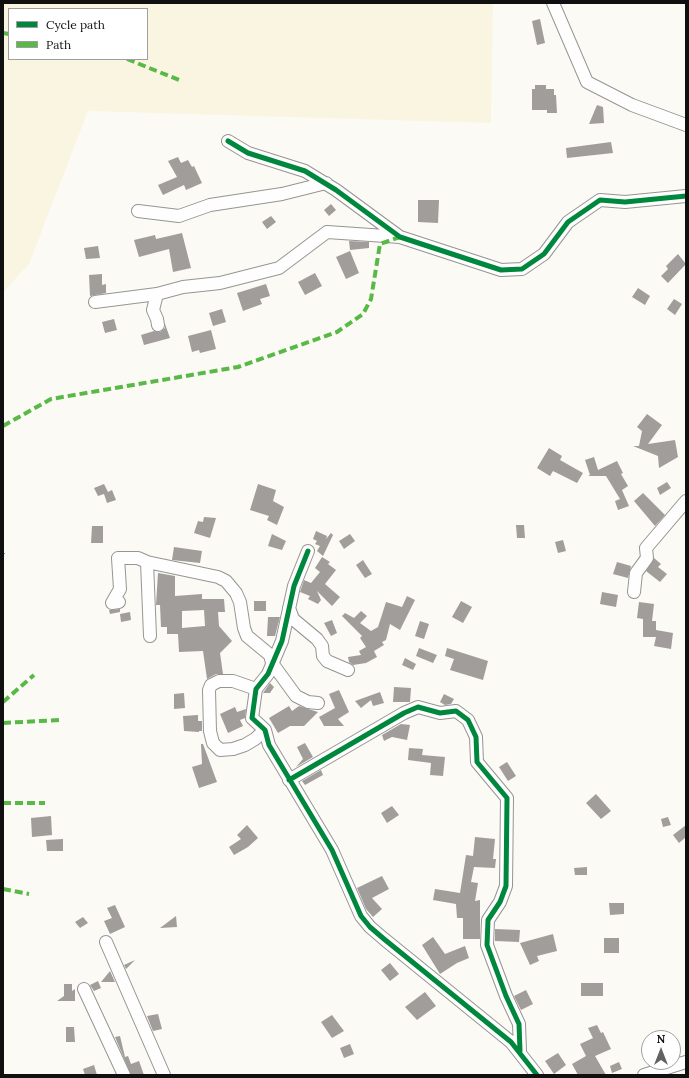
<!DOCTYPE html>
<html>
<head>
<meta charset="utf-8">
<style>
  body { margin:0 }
  #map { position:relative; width:689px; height:1078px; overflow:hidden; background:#fcfaf5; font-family:Lora,serif }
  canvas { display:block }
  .frame { position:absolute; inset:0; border:4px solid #101010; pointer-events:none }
  .legend { position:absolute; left:8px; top:8px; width:140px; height:52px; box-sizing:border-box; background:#fff; border:1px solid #9f9f9f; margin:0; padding:5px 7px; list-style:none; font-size:12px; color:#101010 }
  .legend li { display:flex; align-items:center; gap:8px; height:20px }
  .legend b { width:20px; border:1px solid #9f9f9f }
  .north { position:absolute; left:641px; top:1030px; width:40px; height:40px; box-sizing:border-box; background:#fff; border:1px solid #9f9f9f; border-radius:50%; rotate:0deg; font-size:11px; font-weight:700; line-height:16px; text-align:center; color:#101010 }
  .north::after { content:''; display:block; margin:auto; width:14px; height:18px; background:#636260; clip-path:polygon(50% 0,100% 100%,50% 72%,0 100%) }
</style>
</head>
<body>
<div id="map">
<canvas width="689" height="1078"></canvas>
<div class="frame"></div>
<ul class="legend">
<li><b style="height:5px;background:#00873e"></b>Cycle path</li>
<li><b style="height:5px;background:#58b947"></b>Path</li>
</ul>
<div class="north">N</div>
</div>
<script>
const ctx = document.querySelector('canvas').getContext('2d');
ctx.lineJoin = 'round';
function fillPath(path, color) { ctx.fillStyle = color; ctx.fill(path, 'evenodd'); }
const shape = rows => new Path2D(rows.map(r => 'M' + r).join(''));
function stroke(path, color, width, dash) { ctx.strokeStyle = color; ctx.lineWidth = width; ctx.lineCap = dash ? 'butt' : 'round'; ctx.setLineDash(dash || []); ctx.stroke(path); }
fillPath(shape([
  [3,3,493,3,491,123,88,111,29,264,3,292],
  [9,9,147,9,147,59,9,59]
]), '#faf5e0');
fillPath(shape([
  [540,19,545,43,537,45,532,21],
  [535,85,546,85,546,89,554,89,554,95,556,95,557,113,547,113,547,110,532,110,532,89,535,89],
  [597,105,603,107,604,123,589,124],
  [611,142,613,153,567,158,566,148],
  [178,157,181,163,188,160,192,167,194,166,202,183,186,190,184,185,163,195,158,185,177,177,168,161],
  [418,200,439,200,438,223,418,222],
  [331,204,336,210,329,216,324,210],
  [271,216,276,222,267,229,262,222],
  [182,233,191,268,173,272,169,249,139,257,134,240,155,235,156,239],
  [349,241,369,242,369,248,350,250],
  [98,246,100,258,86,259,84,248],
  [350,251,359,273,346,279,336,257],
  [678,254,686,264,668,283,661,276,668,269,666,266],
  [315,273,322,286,305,295,298,282],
  [102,274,102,285,106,284,106,293,90,296,89,275],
  [266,284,270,296,260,299,262,304,243,311,237,293],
  [638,288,650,296,645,305,632,297],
  [674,299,682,304,675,315,667,309],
  [222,309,226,322,213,326,209,313],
  [114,319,117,330,105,333,102,322],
  [165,324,170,338,144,345,141,335,154,331,160,332,165,328],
  [211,330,216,349,200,353,199,350,192,352,188,336],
  [647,414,662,425,648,444,675,440,678,457,659,468,658,456,633,446,639,446,642,431,637,427],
  [549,448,562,456,560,460,583,473,577,483,553,471,550,476,537,468],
  [594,457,598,470,617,461,623,473,621,474,628,486,622,490,629,506,618,510,615,501,620,499,606,476,588,476,590,475,585,460],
  [667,482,671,488,660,495,657,488],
  [104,484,108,492,112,490,116,500,107,503,104,494,98,496,94,488],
  [258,484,276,490,273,501,284,507,277,525,267,520,269,516,250,510],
  [643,493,665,515,655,526,634,501],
  [204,517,216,518,210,538,194,533,198,521,203,522],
  [516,525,524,525,525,538,517,538],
  [92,526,103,526,103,543,91,543],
  [316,531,327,536,326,539,331,533,333,535,323,556,317,551,320,546,315,544,317,541,313,539],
  [272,534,286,541,282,550,268,546],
  [350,534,355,541,344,549,339,541],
  [563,540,566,551,558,553,555,542],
  [174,547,202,551,200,563,172,560],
  [322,557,330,562,328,564,336,570,325,584,340,597,332,606,317,591,321,600,318,604,308,599,310,596,300,592,304,580,311,583,320,572,315,568],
  [654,558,661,564,658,567,667,574,660,582,646,571],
  [363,560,372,574,365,578,356,565],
  [617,562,631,566,628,578,613,574],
  [158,573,175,576,175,596,202,594,202,599,224,599,225,612,218,612,219,626,232,641,220,653,223,674,216,674,207,679,203,651,179,652,178,634,167,634,167,627,161,627,160,605,156,605],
  [204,610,205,626,182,628,182,611],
  [602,592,618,595,616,607,600,604],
  [407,596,415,600,400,630,390,624,386,640,382,642,384,645,374,651,377,657,366,663,353,665,349,662,348,657,361,655,359,651,366,647,360,638,362,636,342,616,345,613,354,618,361,611,367,616,360,623,371,631,378,627,386,602,402,607],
  [254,601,266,601,266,611,254,611],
  [461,601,472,607,463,623,452,617],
  [639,602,654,604,652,621,656,621,656,630,673,633,671,649,654,646,656,637,643,637,643,619,637,618],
  [120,609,120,612,110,614,109,610],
  [130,612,131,620,121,622,120,614],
  [268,617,280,617,275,636,267,636],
  [332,620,337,633,331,636,324,623],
  [420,621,429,624,424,639,415,636],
  [419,648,437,655,433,663,416,656],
  [447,648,488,661,483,680,450,670,454,659,445,656],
  [405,658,416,664,413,670,402,665],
  [270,683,274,687,270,693,263,693],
  [394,687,411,688,410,702,393,702],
  [339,690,349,712,338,719,344,726,324,726,319,717,335,708,329,694],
  [380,692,384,703,373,706,371,700,361,708,355,701],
  [184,693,185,708,174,709,174,694],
  [444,694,454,699,451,704,445,705,440,702],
  [289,706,292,711,299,706,318,712,304,726,290,726,278,733,269,718],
  [235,707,237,712,246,709,245,718,240,720,243,726,228,733,220,714],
  [198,715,198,721,202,721,202,731,199,731,199,732,184,731,183,716],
  [401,724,410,725,407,740,392,737,384,741,382,735],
  [305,743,313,757,296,767,303,759,297,747],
  [201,744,203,744,217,782,199,788,192,767,202,764],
  [409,748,423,749,422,755,445,757,443,776,430,775,431,763,408,760],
  [507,762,516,776,508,781,499,767],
  [321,770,323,775,305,785,302,781],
  [596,794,611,811,601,819,586,803],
  [392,806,399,815,387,823,381,813],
  [51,816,52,835,32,837,31,818],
  [668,817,671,825,663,827,661,819],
  [247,825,258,838,248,847,234,855,229,847,241,839,237,835],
  [686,825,686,837,679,843,673,835],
  [475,837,495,839,493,859,496,859,495,868,474,867,471,882,478,883,475,901,480,900,480,939,463,939,463,918,457,918,456,904,433,900,435,889,460,893,466,855,473,856],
  [63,839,63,851,47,851,46,840],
  [587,867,587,875,575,875,574,868],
  [382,876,389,889,372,898,382,909,373,917,366,909,357,888],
  [609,903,624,903,624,914,610,915],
  [115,905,125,927,110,934,104,921,112,918,107,908],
  [176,916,177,927,160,928],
  [83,917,88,923,80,928,75,922],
  [495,929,520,930,519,942,495,941],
  [553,934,557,951,537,956,539,961,530,965,520,943],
  [433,937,445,954,465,946,469,958,457,963,440,974,422,945],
  [604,938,619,938,619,953,604,953],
  [135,960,126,969,124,965],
  [390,963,399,974,390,981,381,970],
  [110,971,115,982,101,982],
  [98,981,101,988,94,991,90,985],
  [581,983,603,983,603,996,581,996],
  [64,984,72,984,72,991,75,989,75,1001,57,1001,64,996],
  [526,990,533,1004,521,1010,514,996],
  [425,992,436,1006,417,1020,405,1007],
  [158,1014,162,1029,153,1031,147,1016],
  [332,1015,344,1031,332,1038,321,1022],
  [597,1025,601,1033,603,1032,611,1049,595,1056,606,1075,578,1075,572,1064,586,1056,580,1044,593,1038,588,1028],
  [66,1027,74,1027,75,1042,66,1042],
  [120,1036,125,1057,128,1056,131,1064,139,1061,144,1075,131,1075,115,1037],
  [350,1044,354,1054,344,1058,340,1048],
  [558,1053,566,1065,554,1074,545,1061],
  [619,1062,622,1069,612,1073,610,1066],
  [94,1065,97,1075,85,1075,83,1069]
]), '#a09d9a');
const minor = shape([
  [553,3,587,82,632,105,686,125],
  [228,141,248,153,305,171,336,190,400,237,501,270,522,269,544,254,568,222,600,200,625,202,686,196],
  [138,211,179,216,210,205,282,194,326,183],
  [157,294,153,310,157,319,158,325],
  [95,302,157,294,183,287,220,283,279,268,327,232,400,237],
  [308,551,294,586,282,641,268,674,256,689,252,718,265,730,269,745,332,850,361,916,370,927,384,939,511,1042,537,1075],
  [634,592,636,573,647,558,646,548,686,501],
  [119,602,112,603,120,589,118,558,138,558,147,562],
  [289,608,293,619,317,639,322,646,323,656,327,661,348,670],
  [150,636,147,562,218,577,226,581,236,593,240,602,244,628,247,636,270,655,272,663,296,696,308,702,318,703],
  [256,689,233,681,219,681,211,685,209,690,210,731,213,743,220,750,233,749,245,745,255,739,265,730],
  [289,780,404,713,418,707,440,713,456,711,468,720,476,737,477,762,507,798,506,886,500,902,488,920,487,945,506,996,519,1024,520,1051],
  [106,942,164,1075],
  [84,989,124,1075],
  [644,1075,686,1062]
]);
stroke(minor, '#969593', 14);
stroke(minor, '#fffefe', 12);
stroke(shape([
  [3,33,9,34],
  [127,59,179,80],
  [3,426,51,399,238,367,337,332,363,314,371,299,380,244,400,237],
  [3,554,3,553],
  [3,702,34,675],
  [3,723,59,720],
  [3,803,45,803],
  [3,889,29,894]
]), '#58b947', 4, [8, 4]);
stroke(shape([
  [228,141,248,153,305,171,336,190,400,237,501,270,522,269,544,254,568,222,600,200,625,202,686,196],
  [308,551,294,586,282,641,268,674,256,689,252,718,265,730,269,745,332,850,361,916,370,927,384,939,511,1042,537,1075],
  [289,780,404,713,418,707,440,713,456,711,468,720,476,737,477,762,507,798,506,886,500,902,488,920,487,945,506,996,519,1024,520,1051]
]), '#00873e', 5);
</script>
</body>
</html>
